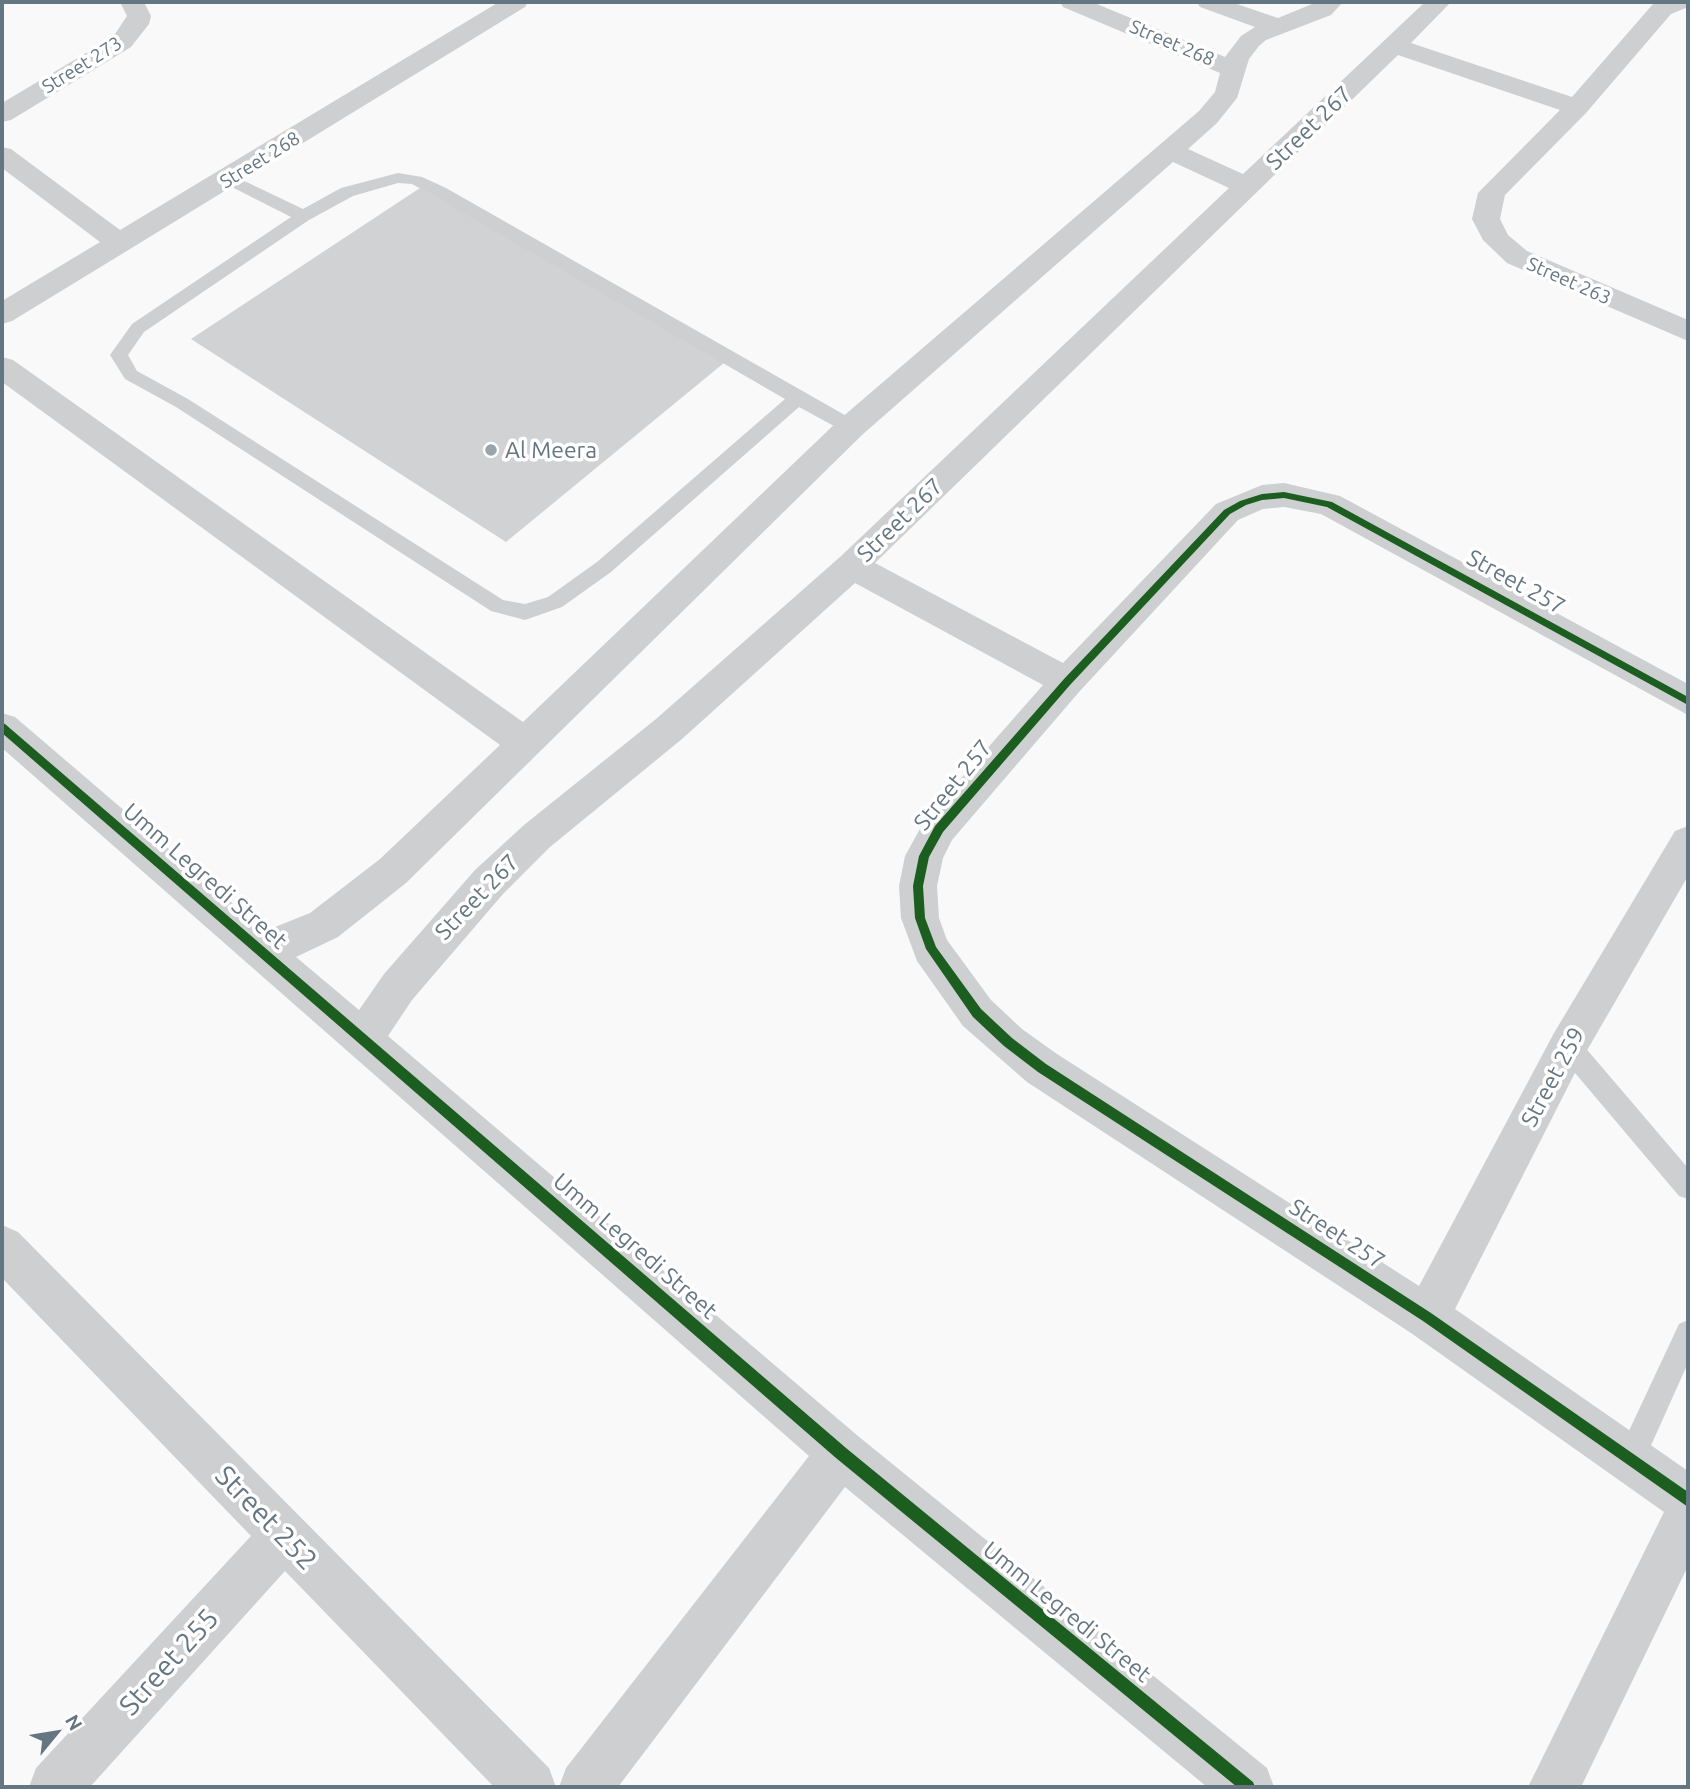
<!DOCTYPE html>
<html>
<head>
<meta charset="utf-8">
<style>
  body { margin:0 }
  #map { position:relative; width:1690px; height:1789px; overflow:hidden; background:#f9f9f9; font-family:Ubuntu,sans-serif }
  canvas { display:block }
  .frame { position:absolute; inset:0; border:4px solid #657683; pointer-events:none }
  .north { position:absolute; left:21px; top:1698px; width:70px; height:70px; -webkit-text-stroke:5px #fff; paint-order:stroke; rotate:60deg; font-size:19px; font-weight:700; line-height:28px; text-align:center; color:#657683 }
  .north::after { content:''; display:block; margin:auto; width:24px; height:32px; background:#657683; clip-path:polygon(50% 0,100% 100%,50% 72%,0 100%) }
</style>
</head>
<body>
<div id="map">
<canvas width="1690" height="1789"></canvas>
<div class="frame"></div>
<div class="north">N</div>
</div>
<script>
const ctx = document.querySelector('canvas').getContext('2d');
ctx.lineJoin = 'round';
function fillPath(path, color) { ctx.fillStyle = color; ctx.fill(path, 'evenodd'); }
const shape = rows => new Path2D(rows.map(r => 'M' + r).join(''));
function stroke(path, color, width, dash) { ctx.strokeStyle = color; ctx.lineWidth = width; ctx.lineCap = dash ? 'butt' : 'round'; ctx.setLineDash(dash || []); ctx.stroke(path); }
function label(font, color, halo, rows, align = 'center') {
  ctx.font = font + ' Ubuntu,sans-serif'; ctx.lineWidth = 7; ctx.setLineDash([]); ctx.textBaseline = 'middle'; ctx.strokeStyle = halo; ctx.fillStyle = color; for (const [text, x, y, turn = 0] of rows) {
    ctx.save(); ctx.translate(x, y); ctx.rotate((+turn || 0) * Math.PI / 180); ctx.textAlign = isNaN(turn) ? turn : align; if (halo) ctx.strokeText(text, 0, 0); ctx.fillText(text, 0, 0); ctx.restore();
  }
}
fillPath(shape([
  [420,188,730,358,506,542,191,339]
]), '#d0d2d3');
fillPath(shape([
  [398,173,422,177,446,188,857,422,860,427,851,433,845,432,799,407,611,572,562,607,525,620,491,611,176,407,125,379,110,355,132,324,291,217,222,182,222,176,234,176,303,209,341,188,398,173],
  [398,183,412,184,434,196,785,399,597,562,548,597,525,604,503,600,188,399,137,371,128,355,144,332,309,220,353,196,398,183],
  [1568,1035,1577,1038,1688,1168,1688,1199,1679,1196,1559,1054,1556,1046,1559,1038,1568,1035],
  [1688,1320,1688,1363,1640,1470,1630,1474,1620,1470,1616,1460,1620,1450,1679,1324,1688,1320]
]), '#cecfd0');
fillPath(shape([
  [120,2,144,2,151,16,149,24,131,47,11,120,2,122,2,103,113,37,127,16,120,2],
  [499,2,528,2,525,7,130,249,12,321,2,324,2,301,100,242,2,168,2,147,11,149,120,230,499,2],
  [1060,2,1092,2,1225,57,1241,36,1255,27,1200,7,1197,2,1231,2,1278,18,1317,2,1343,2,1331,15,1266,40,1259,46,1249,59,1237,98,1217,123,1188,149,1243,174,1425,2,1451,2,1411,43,1572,97,1653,4,1688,2,1688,7,1671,14,1586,113,1505,195,1500,219,1508,235,1527,251,1688,320,1688,341,1507,263,1483,240,1472,219,1478,193,1560,110,1398,55,875,563,1063,663,1216,504,1262,485,1284,483,1340,496,1688,684,1688,715,1321,514,1284,507,1263,509,1238,520,1079,692,952,840,943,858,937,886,939,918,947,940,991,1000,1022,1029,1057,1054,1419,1286,1554,1033,1675,831,1688,826,1688,876,1582,1059,1455,1309,1688,1471,1688,1566,1581,1787,1528,1787,1664,1512,1411,1333,1027,1082,963,1026,917,961,901,918,899,886,905,856,926,818,1043,685,855,583,682,739,550,847,503,894,412,1000,388,1036,858,1436,1267,1768,1274,1787,1207,1787,845,1487,618,1787,559,1787,566,1768,809,1456,2,748,2,713,15,717,265,931,310,913,380,859,500,745,2,382,2,357,13,360,523,722,840,419,1199,111,1215,92,1220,73,1063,7,1060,2],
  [1173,162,1229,188,840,557,656,719,524,825,475,870,384,974,359,1010,296,957,338,937,406,883,862,435,1173,162],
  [2,1225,18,1232,549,1768,556,1787,494,1787,285,1571,90,1787,29,1787,36,1768,251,1536,2,1278,2,1225]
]), '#cecfd0');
fillPath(shape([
  [1284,492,1332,502,1688,697,1688,705,1327,507,1284,498,1262,500,1246,505,1230,514,1070,685,943,832,929,857,923,886,925,918,936,947,981,1009,1012,1038,1046,1064,1431,1313,1688,1492,1688,1507,1423,1321,1038,1072,1004,1046,973,1017,926,949,915,918,913,886,919,856,935,826,1064,679,1224,510,1240,501,1262,494,1284,492],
  [2,723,5,724,846,1448,1253,1782,1255,1787,1237,1787,836,1458,2,733,2,723]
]), '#1b5e20');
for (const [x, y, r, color] of [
  [491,450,7,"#99a4ac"]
]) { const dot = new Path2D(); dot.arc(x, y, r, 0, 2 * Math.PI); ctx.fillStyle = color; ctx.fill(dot); stroke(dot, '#fff', 2.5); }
label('19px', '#657683', '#fff', [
  ["Street 268",1172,43,23],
  ["Street 273",82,65,-32],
  ["Street 268",260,160,-32],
  ["Street 263",1569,281,24]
]);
label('23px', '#657683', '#fff', [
  ["Street 267",1309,128,-44],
  ["Street 267",900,520,-44],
  ["Street 257",1516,582,29],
  ["Street 257",953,785,-51],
  ["Umm Legredi Street",205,876,41],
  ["Street 267",477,897,-46],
  ["Street 259",1553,1077,-62],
  ["Street 257",1337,1234,33],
  ["Umm Legredi Street",635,1246,41],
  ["Umm Legredi Street",1067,1612,39]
]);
label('23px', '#657683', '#fff', [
  ["Al Meera",505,450]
], 'left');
label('28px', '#657683', '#fff', [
  ["Street 252",266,1518,46],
  ["Street 255",169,1662,-48]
]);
</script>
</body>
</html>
